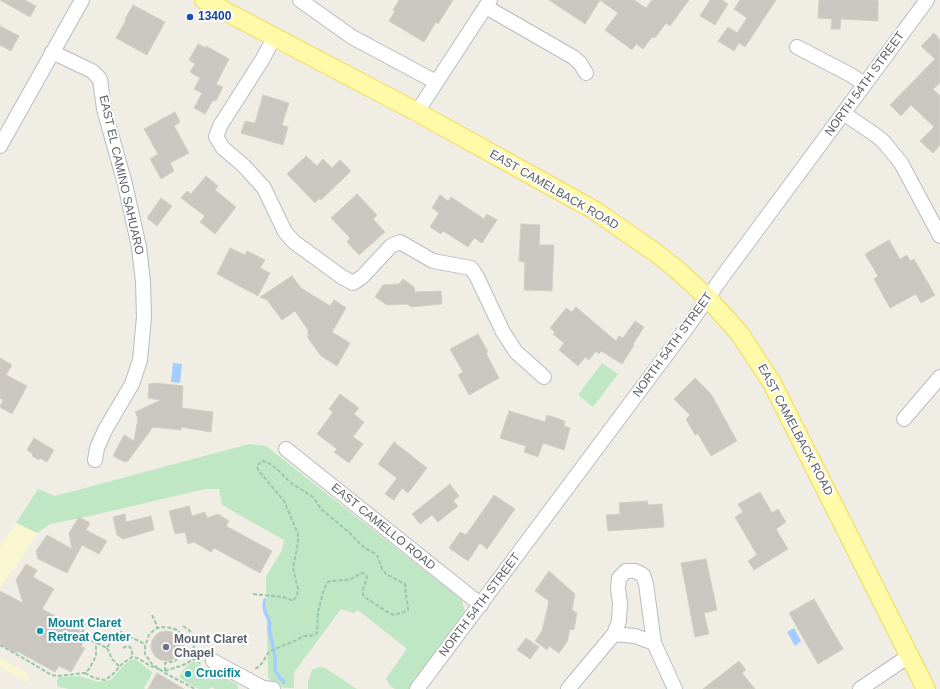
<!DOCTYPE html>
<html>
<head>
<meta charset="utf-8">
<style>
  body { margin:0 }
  canvas { display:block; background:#efede4 }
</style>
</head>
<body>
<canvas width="940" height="689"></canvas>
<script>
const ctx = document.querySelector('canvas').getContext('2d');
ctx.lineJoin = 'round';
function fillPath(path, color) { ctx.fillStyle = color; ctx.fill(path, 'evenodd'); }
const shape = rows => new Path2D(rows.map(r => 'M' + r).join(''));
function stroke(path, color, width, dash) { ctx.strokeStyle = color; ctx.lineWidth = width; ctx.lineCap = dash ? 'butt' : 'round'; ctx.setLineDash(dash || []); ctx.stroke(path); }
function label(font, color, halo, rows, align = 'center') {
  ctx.font = font + ' Arial,sans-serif'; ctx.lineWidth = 4; ctx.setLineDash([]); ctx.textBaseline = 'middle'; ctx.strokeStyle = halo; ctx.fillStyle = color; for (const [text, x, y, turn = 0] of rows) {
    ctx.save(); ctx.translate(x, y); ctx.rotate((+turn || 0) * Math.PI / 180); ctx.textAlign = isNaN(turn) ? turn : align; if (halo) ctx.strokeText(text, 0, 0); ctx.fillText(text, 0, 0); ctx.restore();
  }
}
fillPath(shape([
  [602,363,618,374,593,407,578,395],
  [249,444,266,446,462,600,465,612,412,689,395,689,390,686,386,678,407,649,358,610,354,613,341,609,295,671,294,677,294,688,285,688,278,686,268,678,266,577,282,550,284,540,222,505,219,489,205,489,90,516,50,524,37,533,16,523,38,489,55,496],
  [135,659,152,672,151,676,144,688,145,689,69,689,59,687,57,685,57,680,59,677,79,676,98,682,111,680,123,666,130,660],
  [193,661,238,685,238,689,215,689,211,687,209,689,199,689,186,682,179,677,184,669],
  [320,667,325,668,357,689,308,689,308,681,312,670]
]), '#c0e7c4');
fillPath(shape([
  [16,523,37,533,21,559,0,587,0,547],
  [0,658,28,674,29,683,0,667]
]), '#fbf6d2');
fillPath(shape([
  [173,363,182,364,180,383,171,382],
  [794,628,801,641,795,646,787,632]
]), '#a3cdff');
stroke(shape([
  [265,600,264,605,265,611,270,623,269,628,275,656,275,670,279,677,284,682]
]), '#a3cdff', 3.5);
const building = shape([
  [0,0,25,0,36,6,30,17,0,0],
  [399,0,453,0,438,24,436,22,424,42,389,21,395,11,393,10,399,0],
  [549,0,634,0,646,8,652,0,689,0,670,26,666,23,655,38,652,37,643,49,636,44,632,50,605,30,618,13,600,0,585,24,549,0],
  [710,0,722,0,728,4,715,25,700,16,710,0],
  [740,0,776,0,745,47,739,43,734,51,718,41,728,27,737,33,747,18,734,9,740,0],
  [819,0,878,0,878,21,841,19,840,29,831,29,832,19,818,18,819,0],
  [133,5,165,22,147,55,116,38,126,20,125,19,133,5],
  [0,26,19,36,11,51,0,45,0,26],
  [934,33,940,40,940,83,933,89,940,96,940,145,933,153,920,141,934,127,911,105,901,116,890,105,935,59,921,46,934,33],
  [198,44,206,48,206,46,229,59,216,84,223,87,216,101,213,100,205,114,194,108,202,93,194,89,200,78,190,72,195,64,189,60,198,44],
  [263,95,289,103,282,125,288,127,283,145,241,133,245,121,255,123,263,95],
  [175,112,180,122,174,126,189,153,170,163,174,171,161,179,150,159,158,154,144,129,175,112],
  [306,156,317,166,323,159,332,168,340,160,351,171,321,200,320,198,315,203,287,174,306,156],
  [206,176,218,186,215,190,236,207,215,234,200,222,205,216,181,198,187,191,191,194,206,176],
  [357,194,377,215,373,219,385,232,359,255,347,242,350,238,331,218,357,194],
  [440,195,448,201,451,197,484,219,487,214,497,220,482,243,474,238,468,247,443,231,441,234,430,227,439,213,432,208,440,195],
  [161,198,172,206,157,226,147,218,161,198],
  [521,224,540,225,539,245,554,245,552,291,524,290,525,262,519,261,521,224],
  [889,240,900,259,907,255,910,261,914,259,935,295,921,303,916,294,890,308,874,279,878,276,865,254,889,240],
  [230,248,245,255,247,251,265,260,260,268,270,273,258,296,217,274,230,248],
  [292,276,301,288,330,306,334,300,346,308,332,332,350,343,337,366,321,356,308,338,308,330,295,311,282,320,267,300,260,297,292,276],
  [403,279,414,287,415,292,441,291,442,304,411,307,407,304,387,305,375,297,383,285,399,284,403,279],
  [576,307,616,341,619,336,623,338,635,321,644,327,633,344,634,345,622,364,601,351,599,354,596,351,589,360,585,357,578,366,559,350,564,343,553,334,555,332,550,328,566,308,572,312,576,307],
  [478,334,488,352,486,353,499,378,469,395,458,375,463,372,450,349,478,334],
  [0,358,12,365,6,375,27,386,12,414,0,407,3,400,0,398,0,358],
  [695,378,711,394,737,441,711,456,698,434,695,435,686,419,690,415,674,399,695,378],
  [155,383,183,386,182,408,213,412,211,432,181,427,181,430,153,427,128,461,124,462,113,456,124,435,134,441,138,418,135,412,161,400,148,398,149,384,155,383],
  [340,394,359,408,354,414,364,422,353,437,363,444,349,463,334,452,337,449,317,434,333,412,329,409,340,394],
  [509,411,545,422,547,415,565,421,564,426,570,428,564,450,543,443,538,457,524,452,526,446,500,438,509,411],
  [34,438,54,450,47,462,40,458,39,460,32,456,33,454,27,450,34,438],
  [394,442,427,468,408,493,402,488,394,500,385,494,397,478,378,464,394,442],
  [450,484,459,496,453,501,458,506,438,522,432,515,420,524,412,514,450,484],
  [760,492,772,513,778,509,786,522,776,529,788,549,754,570,748,561,757,555,735,517,743,512,738,504,760,492],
  [494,495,515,509,487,549,480,543,468,561,449,548,460,532,466,535,494,495],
  [647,501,648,505,662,504,664,527,608,531,606,515,620,514,619,503,647,501],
  [189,506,192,516,205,512,207,518,218,514,229,521,226,526,272,551,260,573,214,548,211,552,194,542,188,544,185,532,175,534,169,511,189,506],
  [125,514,126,522,151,516,154,530,123,539,117,535,113,517,125,514],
  [79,517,90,523,86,530,107,541,99,554,82,545,67,573,38,559,36,551,47,535,72,549,69,533,79,517],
  [706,559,717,610,704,613,709,634,695,637,681,563,706,559],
  [26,564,37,570,33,577,54,589,42,609,68,623,86,635,81,647,85,648,71,672,59,666,55,672,17,651,16,653,0,644,0,591,23,603,16,580,26,564],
  [549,571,575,594,572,610,577,613,574,630,570,629,567,642,559,653,549,646,547,650,535,641,542,631,549,601,535,591,549,571],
  [814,599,843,649,818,664,789,613,814,599],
  '151 646a15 15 0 1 1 30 0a15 15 0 1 1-30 0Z',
  [526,638,539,647,530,659,517,650,526,638],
  [739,661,746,670,742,673,755,689,703,689,739,661],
  [157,673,184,689,148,689,157,673]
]);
fillPath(building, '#cac7c1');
stroke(building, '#d3d0c2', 1);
const minor = shape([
  [300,0,352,37,436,82],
  [486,7,573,57,580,63,586,73],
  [274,38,262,60,220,126,216,137,223,148,244,166,264,188,285,232,294,242,342,277,353,283,362,277,391,246,400,242,433,261,471,268,477,277,503,332,516,352,544,377],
  [797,47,851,75,864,84],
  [52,52,92,71,100,79,104,109,125,184,139,247,143,282,144,317,140,360,132,384,105,430,97,448,95,460],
  [417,112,490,0],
  [843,113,874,134,883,141,901,163,940,236],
  [0,146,82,0],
  [904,419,940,377],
  [286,449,481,605],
  [614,634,635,636,654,643],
  [213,661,263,688,273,689],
  [417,689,688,326,723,276,927,0],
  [568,689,614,634,619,621,620,603,618,589,619,578,626,571,635,571,643,575,646,584,654,643,675,689],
  [860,689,909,656]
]);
const major = shape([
  [204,0,417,112,594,210,656,253,675,268,707,297,740,334,772,383,926,689]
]);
stroke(minor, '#b9bbc0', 16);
stroke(major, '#f4d958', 20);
stroke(shape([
  [253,594,283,597,293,601,297,596,298,589,293,568,298,543,298,534,284,501,258,470,257,466,262,461,267,462,277,469,291,483,313,497,322,510,350,533,357,541,365,548,376,554,378,557,382,569,386,574,405,584,406,596,408,607,408,610,404,612,394,615,389,613,366,598,363,595,363,590,367,577,365,574,362,573,349,580,331,581,328,582,324,589,318,612,317,633,315,635,303,636,297,640,270,651,266,656,263,662,257,668,254,668],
  [152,615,158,628],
  [86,624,82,633,87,636,86,638,107,648,113,638,119,633,121,632,145,644],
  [183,626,189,630,193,636,194,642,193,659,202,664],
  [183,640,193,636],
  [0,645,30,662,48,673,52,675,58,676,85,673,89,669,94,660,96,655,96,643],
  [107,648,112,659,119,666],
  [123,648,127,646,130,647,132,650,132,657],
  [165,671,165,663,175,661,181,654,184,642,180,633,177,630,172,628,161,627,155,629,149,635,145,646,145,654,152,664,165,673,195,689],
  [165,671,186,664,193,659],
  [85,673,94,678,105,680,111,676,122,664,132,657,137,658,151,666,161,670]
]), '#98c8ab', 2, [4, 2]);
stroke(minor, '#fff', 14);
stroke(major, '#fffaa8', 18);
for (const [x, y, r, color] of [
  [190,17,4,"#1a4fb4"],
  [40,631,4,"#0f9aa8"],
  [166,647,4,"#6b7280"],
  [188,674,4,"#0f9aa8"]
]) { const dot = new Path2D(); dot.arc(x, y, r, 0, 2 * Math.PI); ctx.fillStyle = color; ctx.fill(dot); stroke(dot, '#fff', 1.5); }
label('bold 12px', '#164399', '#fff', [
  ["13400",198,17]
], 'left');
label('12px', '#5c5f65', '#fff', [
  ["NORTH 54TH STREET",865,84,-54],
  ["EAST EL CAMINO SAHUARO",121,175,77],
  ["EAST CAMELBACK ROAD",554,190,30],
  ["NORTH 54TH STREET",673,345,-54],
  ["EAST CAMELBACK ROAD",795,430,62],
  ["EAST CAMELLO ROAD",383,527,39],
  ["NORTH 54TH STREET",480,605,-53]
]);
label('bold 12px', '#0d838f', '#fff', [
  ["Mount Claret",48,624],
  ["Retreat Center",48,638],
  ["Crucifix",196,674]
], 'left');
label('bold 12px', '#5b616d', '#fff', [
  ["Mount Claret",174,640],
  ["Chapel",174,654]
], 'left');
</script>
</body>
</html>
